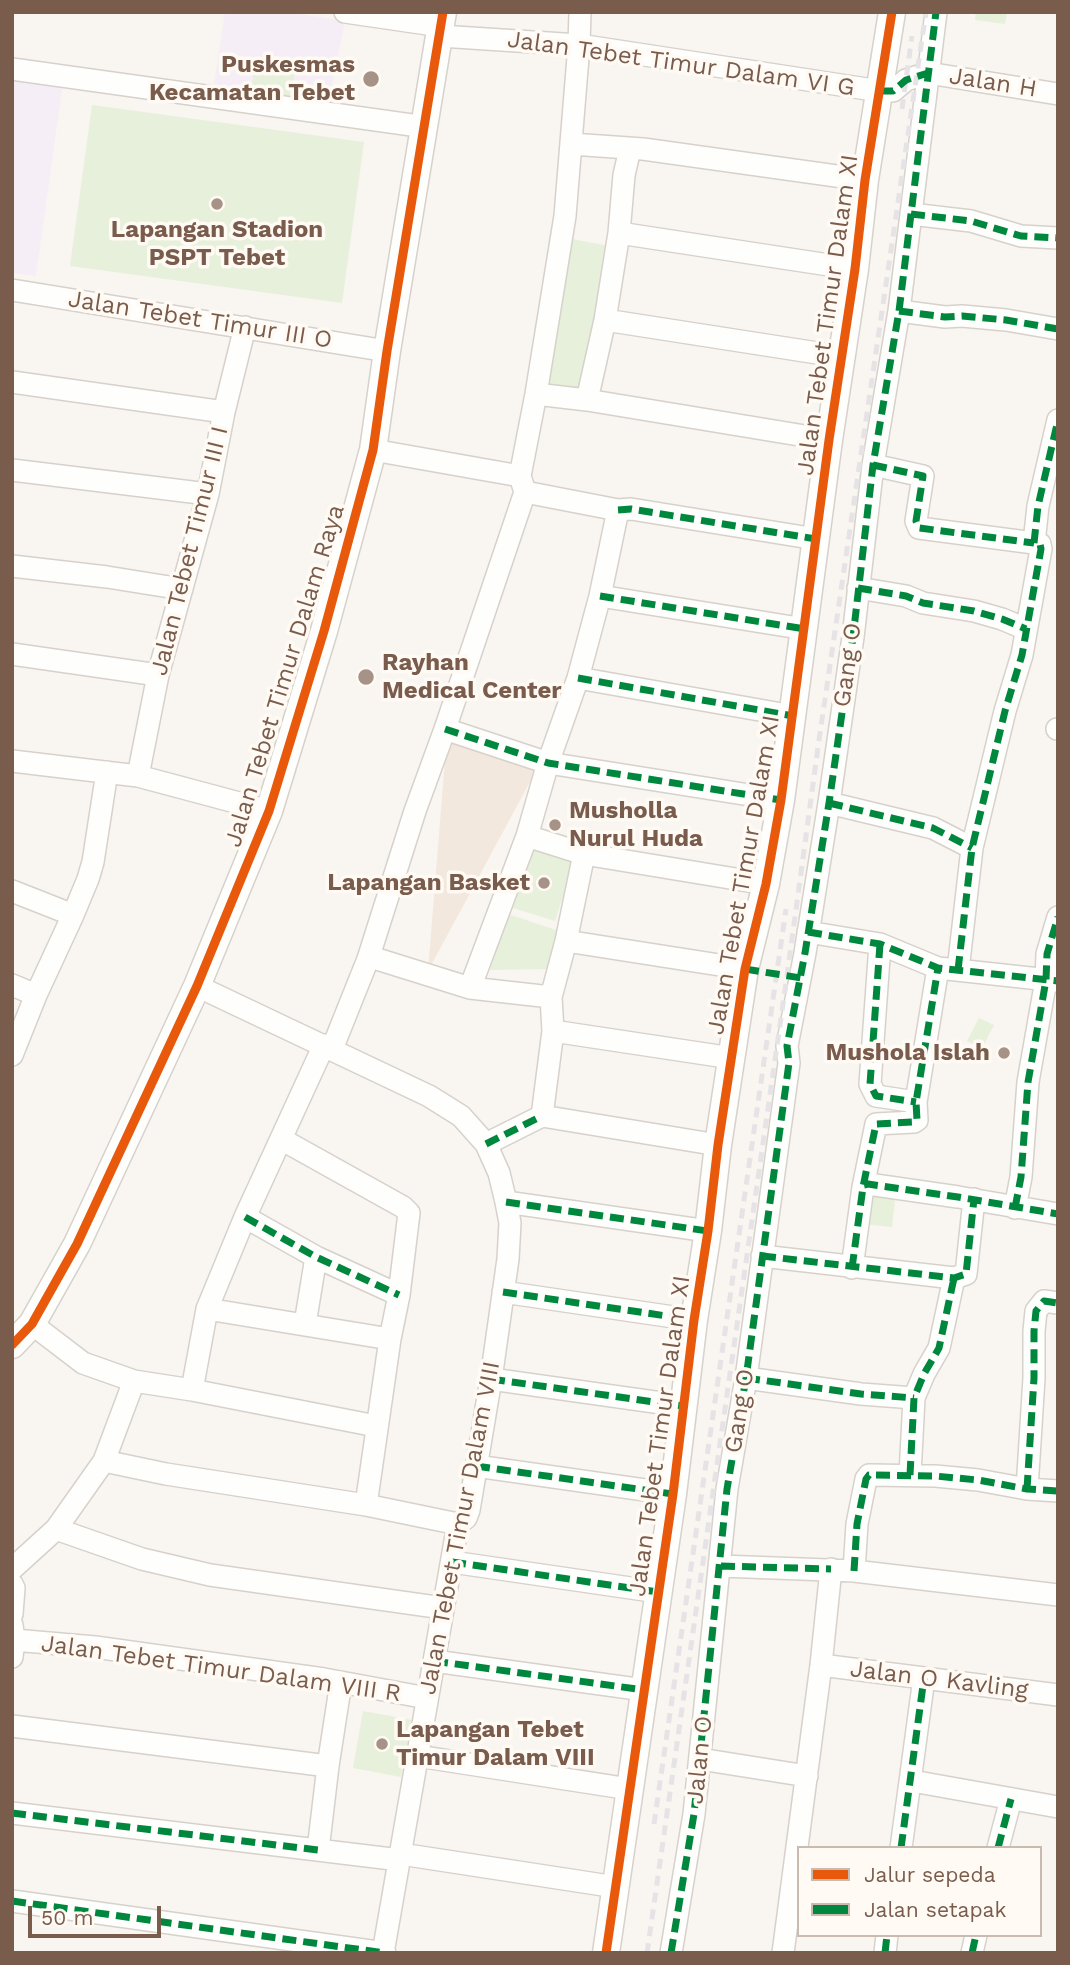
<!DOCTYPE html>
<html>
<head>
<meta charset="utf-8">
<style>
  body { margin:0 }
  #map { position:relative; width:1070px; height:1965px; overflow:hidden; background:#f9f5f0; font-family:"Work Sans",sans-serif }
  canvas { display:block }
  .frame { position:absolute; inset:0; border:14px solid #7a5c4d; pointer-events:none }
  .legend { position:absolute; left:797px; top:1846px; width:245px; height:91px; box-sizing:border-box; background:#fffaf3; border:2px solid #cabbb1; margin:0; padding:9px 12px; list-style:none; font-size:21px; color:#7a5c4d }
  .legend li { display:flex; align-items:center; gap:14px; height:35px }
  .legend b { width:35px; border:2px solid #cabbb1 }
  .scale { position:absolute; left:28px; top:1906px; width:133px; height:32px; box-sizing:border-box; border:4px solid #7a5c4d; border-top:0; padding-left:9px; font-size:21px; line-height:24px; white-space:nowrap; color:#7a5c4d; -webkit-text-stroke:5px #fffaf3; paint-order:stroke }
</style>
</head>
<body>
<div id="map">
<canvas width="1070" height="1965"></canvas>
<div class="frame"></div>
<ul class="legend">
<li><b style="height:9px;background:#e8590c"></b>Jalur sepeda</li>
<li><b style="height:9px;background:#00873e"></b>Jalan setapak</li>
</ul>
<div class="scale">50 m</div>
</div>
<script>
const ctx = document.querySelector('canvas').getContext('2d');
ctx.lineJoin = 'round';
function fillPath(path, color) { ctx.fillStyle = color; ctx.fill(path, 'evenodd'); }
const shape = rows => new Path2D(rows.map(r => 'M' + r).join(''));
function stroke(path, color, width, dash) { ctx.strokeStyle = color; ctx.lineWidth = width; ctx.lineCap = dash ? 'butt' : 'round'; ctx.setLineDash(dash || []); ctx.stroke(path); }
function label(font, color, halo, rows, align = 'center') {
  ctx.font = font + ' "Work Sans",sans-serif'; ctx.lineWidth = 7; ctx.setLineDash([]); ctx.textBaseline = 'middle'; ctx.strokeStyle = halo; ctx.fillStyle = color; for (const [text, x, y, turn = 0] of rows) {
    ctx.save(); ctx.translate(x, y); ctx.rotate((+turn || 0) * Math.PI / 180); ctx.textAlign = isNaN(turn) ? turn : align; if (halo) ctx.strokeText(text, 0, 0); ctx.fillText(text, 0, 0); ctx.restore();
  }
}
fillPath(shape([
  [447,735,539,765,428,971]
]), '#f2e8de');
fillPath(shape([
  [225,12,287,12,345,21,328,106,213,90],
  [12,76,63,83,36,276,12,273]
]), '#f6eef6');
fillPath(shape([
  [976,12,1007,12,1005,24,975,20],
  [256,58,296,64,291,98,251,92],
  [92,105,364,142,342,303,70,266],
  [572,239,609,246,582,391,545,384],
  [533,845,575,858,555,921,513,908],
  [508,914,559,931,551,969,490,970],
  [979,1018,994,1025,982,1048,967,1041],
  [865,1186,896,1189,892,1227,861,1224],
  [363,1711,412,1720,401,1777,353,1768]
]), '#e7f0db');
const minor = shape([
  [345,12,441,26],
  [440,36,579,45,880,91,893,91,906,80,928,73,1058,94],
  [12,69,426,127],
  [571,144,643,149,865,180],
  [911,214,971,221,1021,236,1058,238],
  [619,233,855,269],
  [12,290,387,351],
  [899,311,945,317,962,316,1006,320,1058,329],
  [605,320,843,357],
  [12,382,224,412],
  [536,394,587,400,829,440],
  [587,400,605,320,619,233,624,175,630,149],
  [373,450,520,476],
  [873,465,923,476,916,521,919,528,1034,543],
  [12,470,208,494],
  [525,492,618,510,631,509,816,539],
  [12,566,107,577,182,589],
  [858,588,906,596,923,603,974,611,1002,619,1026,629],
  [600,596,805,629],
  [12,654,158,675],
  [578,678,793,716],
  [445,729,548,763,781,800],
  [1057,729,1058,729],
  [12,761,138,776,269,811],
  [138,776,158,675,208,494,224,412,245,327],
  [829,803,933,828,972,848],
  [527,836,584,854,766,884],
  [12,891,73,915],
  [808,932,880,944,938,968,1058,981],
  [566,941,745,969],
  [880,944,870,1084,876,1096,916,1102],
  [368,959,377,959,470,988,551,997],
  [958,970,972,848,1005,711,1022,655,1041,549,1040,544,1034,543,1038,506,1058,420],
  [12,985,36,995],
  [197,986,429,1096,461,1116,486,1144,499,1173,506,1202,510,1223,508,1259,491,1379,469,1510,466,1518,458,1524,383,1953],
  [470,988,527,836,548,763,578,678,600,596,618,510],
  [553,1031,732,1058],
  [332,1049,368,959,415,811,445,729,525,492,520,476,536,394,565,216,579,45,580,12],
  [12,1055,36,995,73,915,88,879,93,862,107,772],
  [542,1116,553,1031,551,997,566,941,584,854],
  [542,1116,718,1145],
  [281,1139,403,1207,409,1213,399,1295,390,1339,366,1505],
  [486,1144,542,1116],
  [864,1185,868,1184,958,1197,1058,1214],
  [506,1202,708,1231],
  [1015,1208,1021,1177,1028,1082,1046,980,1047,954,1058,917],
  [245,1217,316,1257,399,1295],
  [762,1256,954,1278,966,1274,974,1199],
  [852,1268,863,1187,876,1124,914,1122,917,1120,916,1102,938,968],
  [503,1292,694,1320],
  [207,1309,390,1339],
  [32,1324,83,1363,134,1381,192,1390,376,1426],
  [305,1324,316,1257],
  [746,1378,861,1394,914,1398],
  [491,1379,683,1406],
  [192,1390,207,1309,245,1217,324,1045],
  [104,1461,166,1474,366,1505,458,1524],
  [476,1466,673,1494],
  [910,1475,914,1398,924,1374,939,1348,954,1278],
  [1027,1489,1034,1378,1034,1331,1036,1311,1044,1301,1058,1303],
  [56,1529,142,1559,210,1575,443,1608],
  [452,1562,658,1592],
  [721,1566,854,1571,1058,1595],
  [12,1569,56,1529,104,1461,134,1381],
  [854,1571,857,1524,866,1479,869,1475,935,1476,978,1480,1027,1489,1058,1491],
  [12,1584,14,1588,12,1614],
  [12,1625,14,1640,12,1657],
  [14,1640,95,1647,324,1679,427,1698],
  [434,1661,644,1690],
  [821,1665,1058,1695],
  [12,1726,328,1766],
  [418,1756,630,1789],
  [700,1759,807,1776],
  [912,1781,1058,1807],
  [12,1813,400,1860],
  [901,1848,924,1678],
  [998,1848,1011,1799],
  [318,1850,328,1766,341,1682],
  [401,1854,616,1887],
  [12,1901,385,1953],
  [671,1953,694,1814,727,1489,746,1378,789,1063,787,1046,805,953,829,803,853,637,873,465,899,311,936,12],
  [783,1953,821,1665,831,1569],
  [885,1953,887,1935],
  [972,1953,976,1935]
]);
const tertiary = shape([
  [12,1345,32,1324,77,1244,197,986,269,811,324,631,373,450,387,351,443,12],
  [606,1953,673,1494,694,1320,708,1231,718,1145,745,969,766,884,781,800,829,440,855,269,865,180,892,12]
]);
stroke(minor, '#d7d1cb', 24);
stroke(tertiary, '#d7d1cb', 29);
stroke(minor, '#fefefd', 21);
stroke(tertiary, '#fefefd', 26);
stroke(shape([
  [902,109,912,36],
  [654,1824,786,909],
  [647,1953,787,976,819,740,926,12]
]), '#e6e3e7', 5, [10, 7]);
stroke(shape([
  [880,91,893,91,906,80,928,73],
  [911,214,971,221,1021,236,1058,238],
  [899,311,945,317,962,316,1006,320,1058,329],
  [873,465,923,476,916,521,919,528,1034,543],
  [618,510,631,509,816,539],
  [858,588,906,596,923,603,974,611,1002,619,1026,629],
  [600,596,805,629],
  [578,678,793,716],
  [445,729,548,763,781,800],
  [1057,729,1058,729],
  [829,803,933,828,972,848],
  [808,932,880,944,938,968,1058,981],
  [880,944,870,1084,876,1096,916,1102],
  [745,969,801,978],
  [958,970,972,848,1005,711,1022,655,1041,549,1040,544,1034,543,1038,506,1058,420],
  [486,1144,542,1116],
  [864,1185,868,1184,958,1197,1058,1214],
  [506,1202,708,1231],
  [1015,1208,1021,1177,1028,1082,1046,980,1047,954,1058,917],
  [245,1217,316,1257,399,1295],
  [762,1256,954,1278,966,1274,974,1199],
  [852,1268,863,1187,876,1124,914,1122,917,1120,916,1102,938,968],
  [503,1292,694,1320],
  [746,1378,861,1394,914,1398],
  [491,1379,683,1406],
  [476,1466,673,1494],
  [910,1475,914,1398,924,1374,939,1348,954,1278],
  [1027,1489,1034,1378,1034,1331,1036,1311,1044,1301,1058,1303],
  [452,1562,658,1592],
  [721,1566,831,1569],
  [854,1571,857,1524,866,1479,869,1475,935,1476,978,1480,1027,1489,1058,1491],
  [434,1661,644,1690],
  [12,1813,318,1850],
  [901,1848,924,1678],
  [998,1848,1011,1799],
  [12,1901,385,1953],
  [671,1953,694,1814,727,1489,746,1378,789,1063,787,1046,805,953,829,803,853,637,873,465,899,311,936,12],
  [885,1953,887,1935],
  [972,1953,976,1935]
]), '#00873e', 7, [14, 7]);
stroke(shape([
  [12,1345,32,1324,77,1244,197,986,269,811,324,631,373,450,387,351,443,12],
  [606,1953,673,1494,694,1320,708,1231,718,1145,745,969,766,884,781,800,829,440,855,269,865,180,892,12]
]), '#e8590c', 9);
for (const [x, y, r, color] of [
  [371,79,9,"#a69286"],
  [217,204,7,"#a69286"],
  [366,677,9,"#a69286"],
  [555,825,7,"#a69286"],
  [544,883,7,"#a69286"],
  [1004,1053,7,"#a69286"],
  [382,1744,7,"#a69286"]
]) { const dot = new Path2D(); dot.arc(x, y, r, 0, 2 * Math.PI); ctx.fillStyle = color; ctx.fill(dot); stroke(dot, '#fffaf3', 2.5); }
label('24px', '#7a5c4d', '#fffaf3', [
  ["Jalan Tebet Timur Dalam VI G",681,64,8],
  ["Jalan H",993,83,9],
  ["Jalan Tebet Timur Dalam XI",828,315,-82],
  ["Jalan Tebet Timur III O",200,320,9],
  ["Jalan Tebet Timur III I",190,551,-76],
  ["Gang O",848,665,-82],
  ["Jalan Tebet Timur Dalam Raya",285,676,-73],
  ["Jalan Tebet Timur Dalam XI",744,875,-80],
  ["Gang O",740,1411,-81],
  ["Jalan Tebet Timur Dalam XI",660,1436,-82],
  ["Jalan Tebet Timur Dalam VIII",460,1528,-79],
  ["Jalan Tebet Timur Dalam VIII R",221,1669,8],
  ["Jalan O Kavling",939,1680,7],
  ["Jalan O",700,1760,-84]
]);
label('bold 24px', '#7a5c4d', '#fffaf3', [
  ["Puskesmas",355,65],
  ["Kecamatan Tebet",355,93],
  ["Lapangan Stadion",217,230,"center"],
  ["PSPT Tebet",217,258,"center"],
  ["Rayhan",382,663,"left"],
  ["Medical Center",382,691,"left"],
  ["Musholla",569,811,"left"],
  ["Nurul Huda",569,839,"left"],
  ["Lapangan Basket",530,883],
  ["Mushola Islah",990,1053],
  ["Lapangan Tebet",396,1730,"left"],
  ["Timur Dalam VIII",396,1758,"left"]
], 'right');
</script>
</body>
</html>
